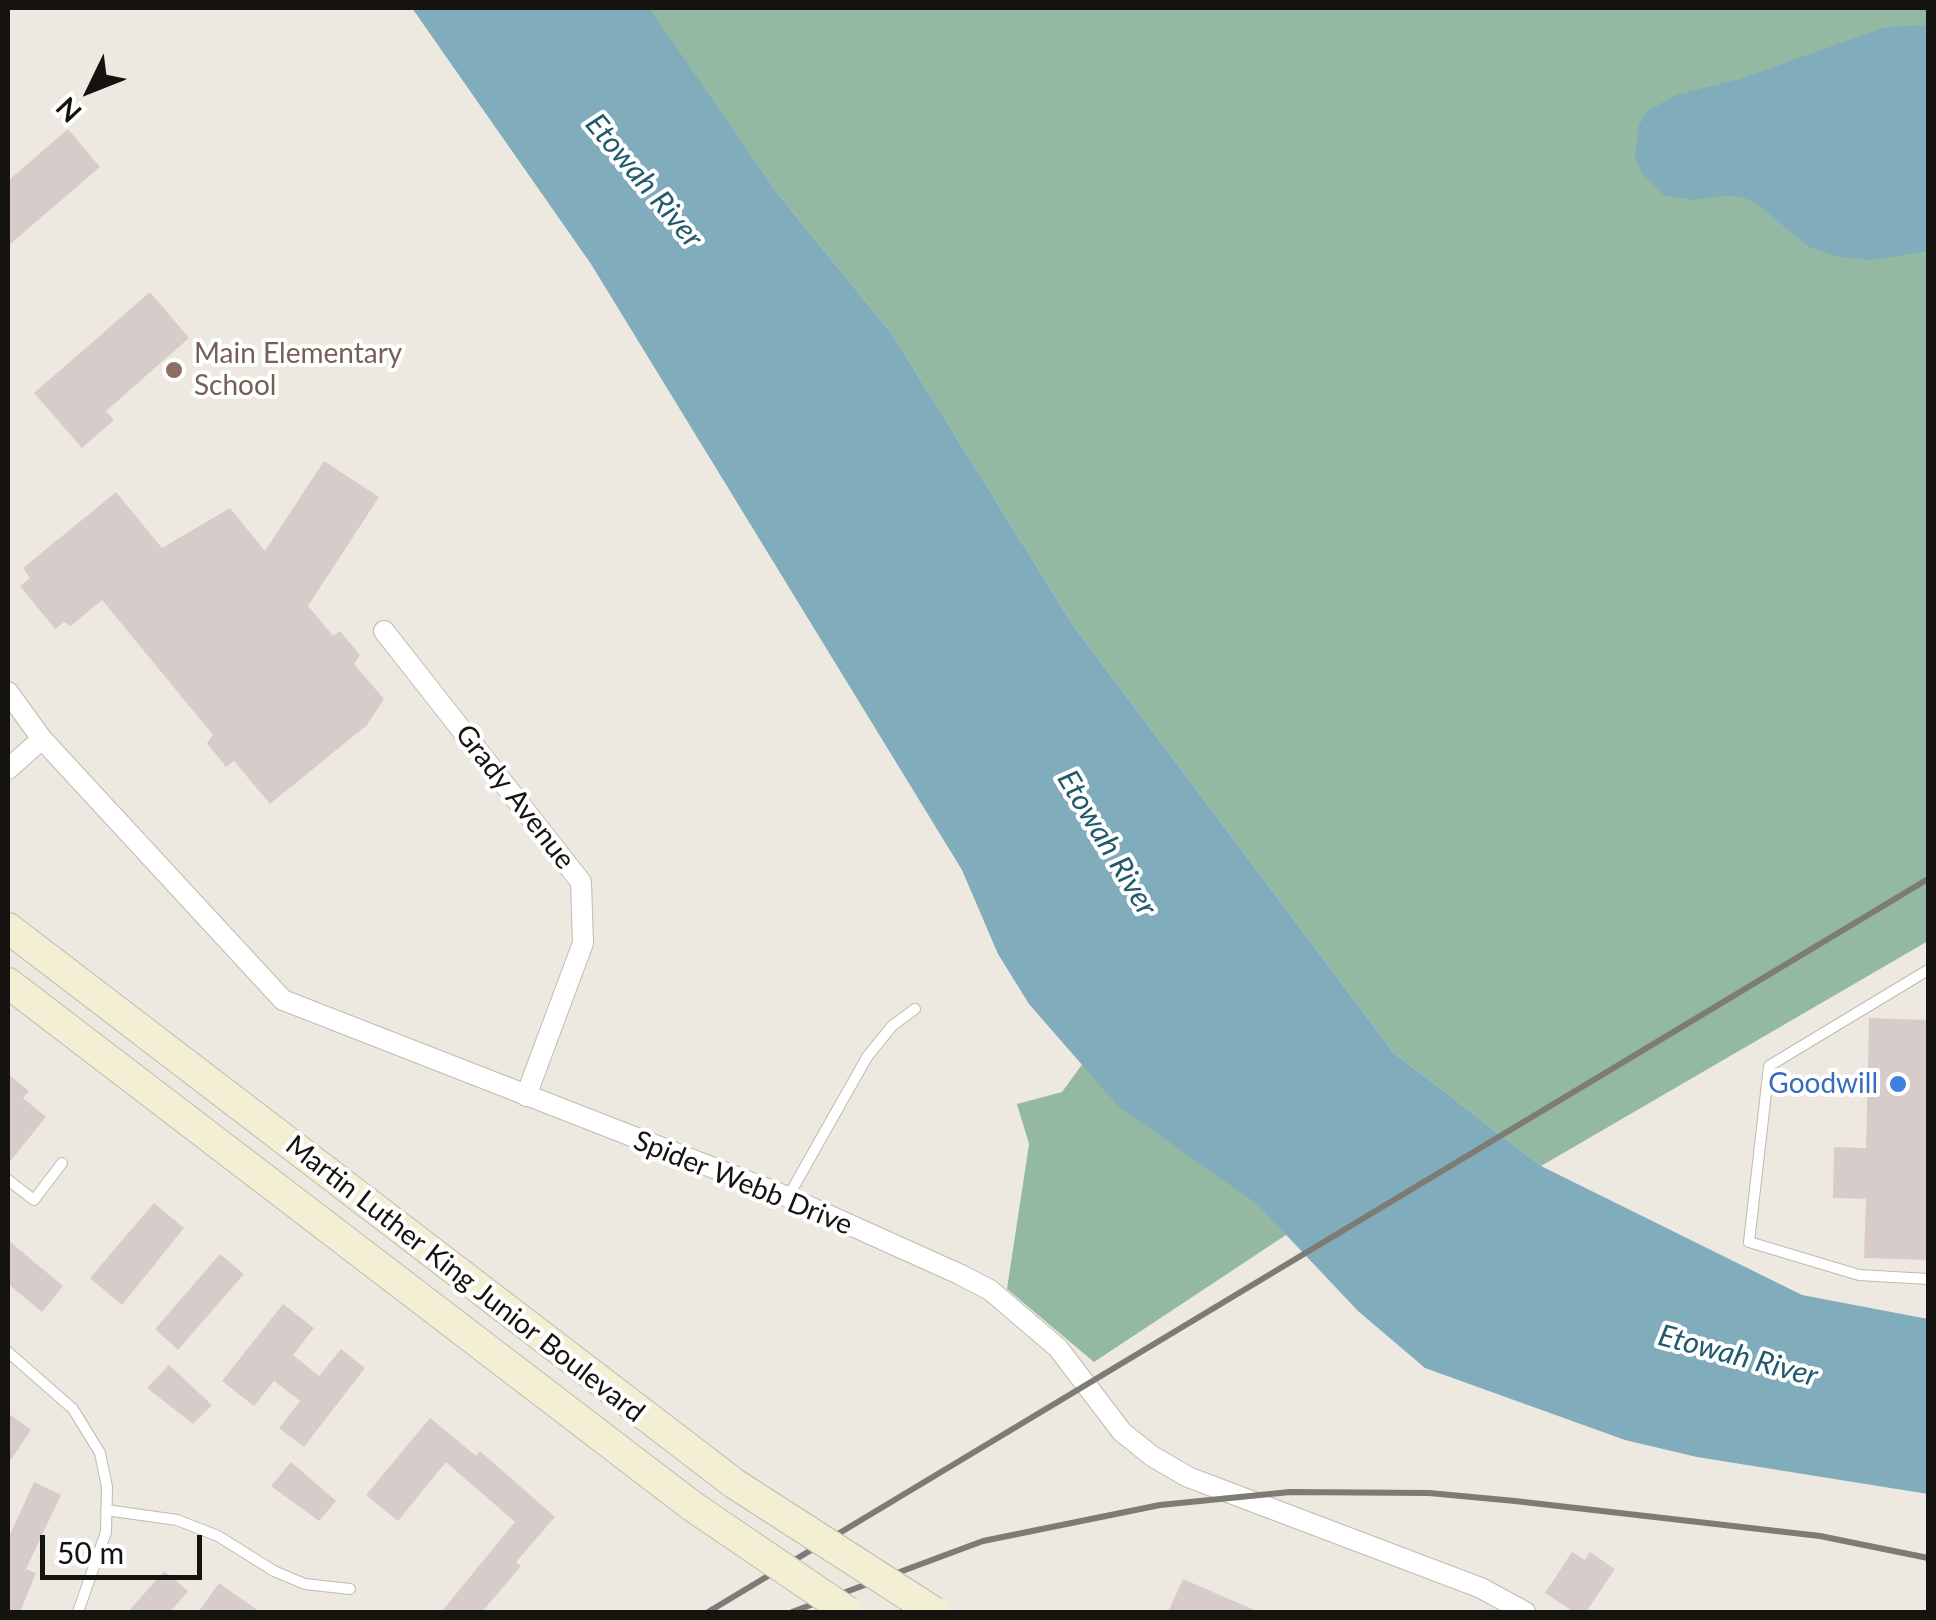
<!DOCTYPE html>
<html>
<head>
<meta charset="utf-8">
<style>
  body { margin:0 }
  #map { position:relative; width:1936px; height:1620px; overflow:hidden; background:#ede9e0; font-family:Lato,sans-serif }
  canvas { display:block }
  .frame { position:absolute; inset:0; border:10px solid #14130f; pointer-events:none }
  .north { position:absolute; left:40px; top:40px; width:100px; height:100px; -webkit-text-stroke:8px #fff; paint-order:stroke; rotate:227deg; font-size:28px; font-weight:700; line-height:40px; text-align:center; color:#14130f }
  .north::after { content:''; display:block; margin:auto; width:35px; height:45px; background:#14130f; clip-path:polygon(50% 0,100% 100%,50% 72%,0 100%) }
  .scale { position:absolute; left:40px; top:1535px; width:162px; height:45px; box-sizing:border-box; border:5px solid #14130f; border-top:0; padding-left:12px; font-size:30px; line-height:35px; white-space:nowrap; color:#14130f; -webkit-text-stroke:8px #fff; paint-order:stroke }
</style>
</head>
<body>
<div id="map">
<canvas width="1936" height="1620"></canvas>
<div class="frame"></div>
<div class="north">N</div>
<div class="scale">50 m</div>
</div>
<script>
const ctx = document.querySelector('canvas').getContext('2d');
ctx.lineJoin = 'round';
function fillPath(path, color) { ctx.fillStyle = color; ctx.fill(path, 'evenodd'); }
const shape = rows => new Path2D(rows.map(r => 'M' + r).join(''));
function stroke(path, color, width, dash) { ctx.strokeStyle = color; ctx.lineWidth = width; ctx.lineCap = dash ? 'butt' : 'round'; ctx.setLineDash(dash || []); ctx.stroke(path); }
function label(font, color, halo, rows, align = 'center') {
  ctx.font = font + ' Lato,sans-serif'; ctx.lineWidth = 8; ctx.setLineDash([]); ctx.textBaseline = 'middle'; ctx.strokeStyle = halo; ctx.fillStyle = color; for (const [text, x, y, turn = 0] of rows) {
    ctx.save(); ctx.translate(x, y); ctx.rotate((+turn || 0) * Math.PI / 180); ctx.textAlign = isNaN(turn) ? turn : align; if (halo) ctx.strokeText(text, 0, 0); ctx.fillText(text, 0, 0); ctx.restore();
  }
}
fillPath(shape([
  [648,8,1928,8,1928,941,1541,1166,1394,1053,1073,625,892,334,778,194],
  [1089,1055,1292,1231,1094,1362,1007,1289,1029,1144,1017,1104,1062,1092]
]), '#93b9a3');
fillPath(shape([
  [412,8,649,8,778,194,892,334,1073,625,1394,1053,1541,1166,1802,1295,1928,1319,1928,1494,1697,1457,1625,1440,1425,1368,1358,1311,1257,1204,1118,1106,1029,1004,998,954,962,870,591,264],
  [1915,25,1928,27,1928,251,1872,260,1840,257,1809,247,1757,204,1742,197,1726,195,1694,200,1664,195,1641,172,1635,157,1639,125,1648,111,1676,95,1740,79,1883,28]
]), '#80acbb');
fillPath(shape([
  [68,129,100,167,8,246,8,181],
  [150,292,189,338,106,411,114,420,82,448,34,393],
  [324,461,379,497,308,606,333,636,340,631,360,655,354,664,384,699,367,725,270,804,234,761,226,767,207,743,213,735,102,600,71,626,64,622,55,629,20,586,30,578,23,568,116,492,162,548,230,508,265,551],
  [1869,1018,1928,1020,1928,1260,1864,1258,1866,1199,1833,1198,1834,1147,1866,1148],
  [8,1074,29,1091,23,1098,46,1117,8,1164],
  [154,1203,184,1228,122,1305,90,1278],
  [8,1240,63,1286,42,1312,8,1284],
  [220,1254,244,1274,178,1350,155,1329],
  [283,1304,314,1328,293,1355,319,1376,341,1349,365,1368,304,1447,279,1428,300,1401,274,1381,254,1406,222,1381],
  [169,1365,212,1405,193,1424,147,1388],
  [8,1413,31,1430,8,1464],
  [430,1418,476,1456,480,1451,555,1517,516,1562,521,1566,482,1612,441,1612,515,1522,446,1462,398,1521,366,1495],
  [291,1462,336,1501,319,1521,271,1486],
  [34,1482,61,1495,26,1569,36,1573,20,1612,8,1612,8,1539],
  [1572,1552,1585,1560,1590,1552,1615,1569,1586,1612,1574,1612,1545,1593],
  [164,1571,188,1591,170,1612,128,1612],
  [1183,1579,1259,1612,1168,1612],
  [219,1583,260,1612,198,1612]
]), '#d8cccb');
const lane = shape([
  [1928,970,1769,1066,1749,1242,1859,1275,1928,1279],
  [8,1180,34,1200,62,1163],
  [788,1197,867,1057,892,1026,915,1009],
  [8,1352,73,1409,100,1453,107,1487,106,1532,78,1612],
  [106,1510,177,1520,218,1536,274,1571,305,1584,350,1589]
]);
const street = shape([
  [384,631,581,882,583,943,526,1096],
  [8,692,42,739,283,1000,788,1197,959,1274,990,1290,1058,1348,1122,1432,1152,1456,1188,1477,1481,1588,1525,1612],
  [8,769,42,739]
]);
const secondary = shape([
  [8,928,735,1484],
  [8,983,692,1506]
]);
stroke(lane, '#bebbb1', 12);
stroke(street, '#bebbb1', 22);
stroke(secondary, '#bebbb1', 32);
stroke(lane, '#fff', 10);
stroke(street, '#fff', 20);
stroke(secondary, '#f2efd4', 30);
stroke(shape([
  [708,1612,1928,879],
  [792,1612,983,1541,1160,1505,1290,1492,1429,1493,1515,1501,1820,1536,1928,1558]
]), '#7e7b75', 6);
const secondaryBridge = shape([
  [735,1484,934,1612],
  [692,1506,848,1612]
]);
stroke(secondaryBridge, '#bebbb1', 32, []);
stroke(secondaryBridge, '#f2efd4', 30);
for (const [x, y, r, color] of [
  [174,370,10,"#8d6e63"],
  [1898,1084,10,"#3f7fe0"]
]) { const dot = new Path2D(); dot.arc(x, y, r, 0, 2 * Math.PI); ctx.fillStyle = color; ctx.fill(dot); stroke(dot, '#fff', 4); }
label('28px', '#785e54', '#fff', [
  ["Main Elementary",194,354],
  ["School",194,386]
], 'left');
label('28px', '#14130f', '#fff', [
  ["Grady Avenue",515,797,52],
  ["Spider Webb Drive",743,1183,22],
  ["Martin Luther King Junior Boulevard",465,1279,38]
]);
label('28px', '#366cbe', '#fff', [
  ["Goodwill",1878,1084]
], 'right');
label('italic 30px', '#205a6c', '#fff', [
  ["Etowah River",644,181,50],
  ["Etowah River",1107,843,59],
  ["Etowah River",1738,1356,15]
]);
</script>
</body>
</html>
